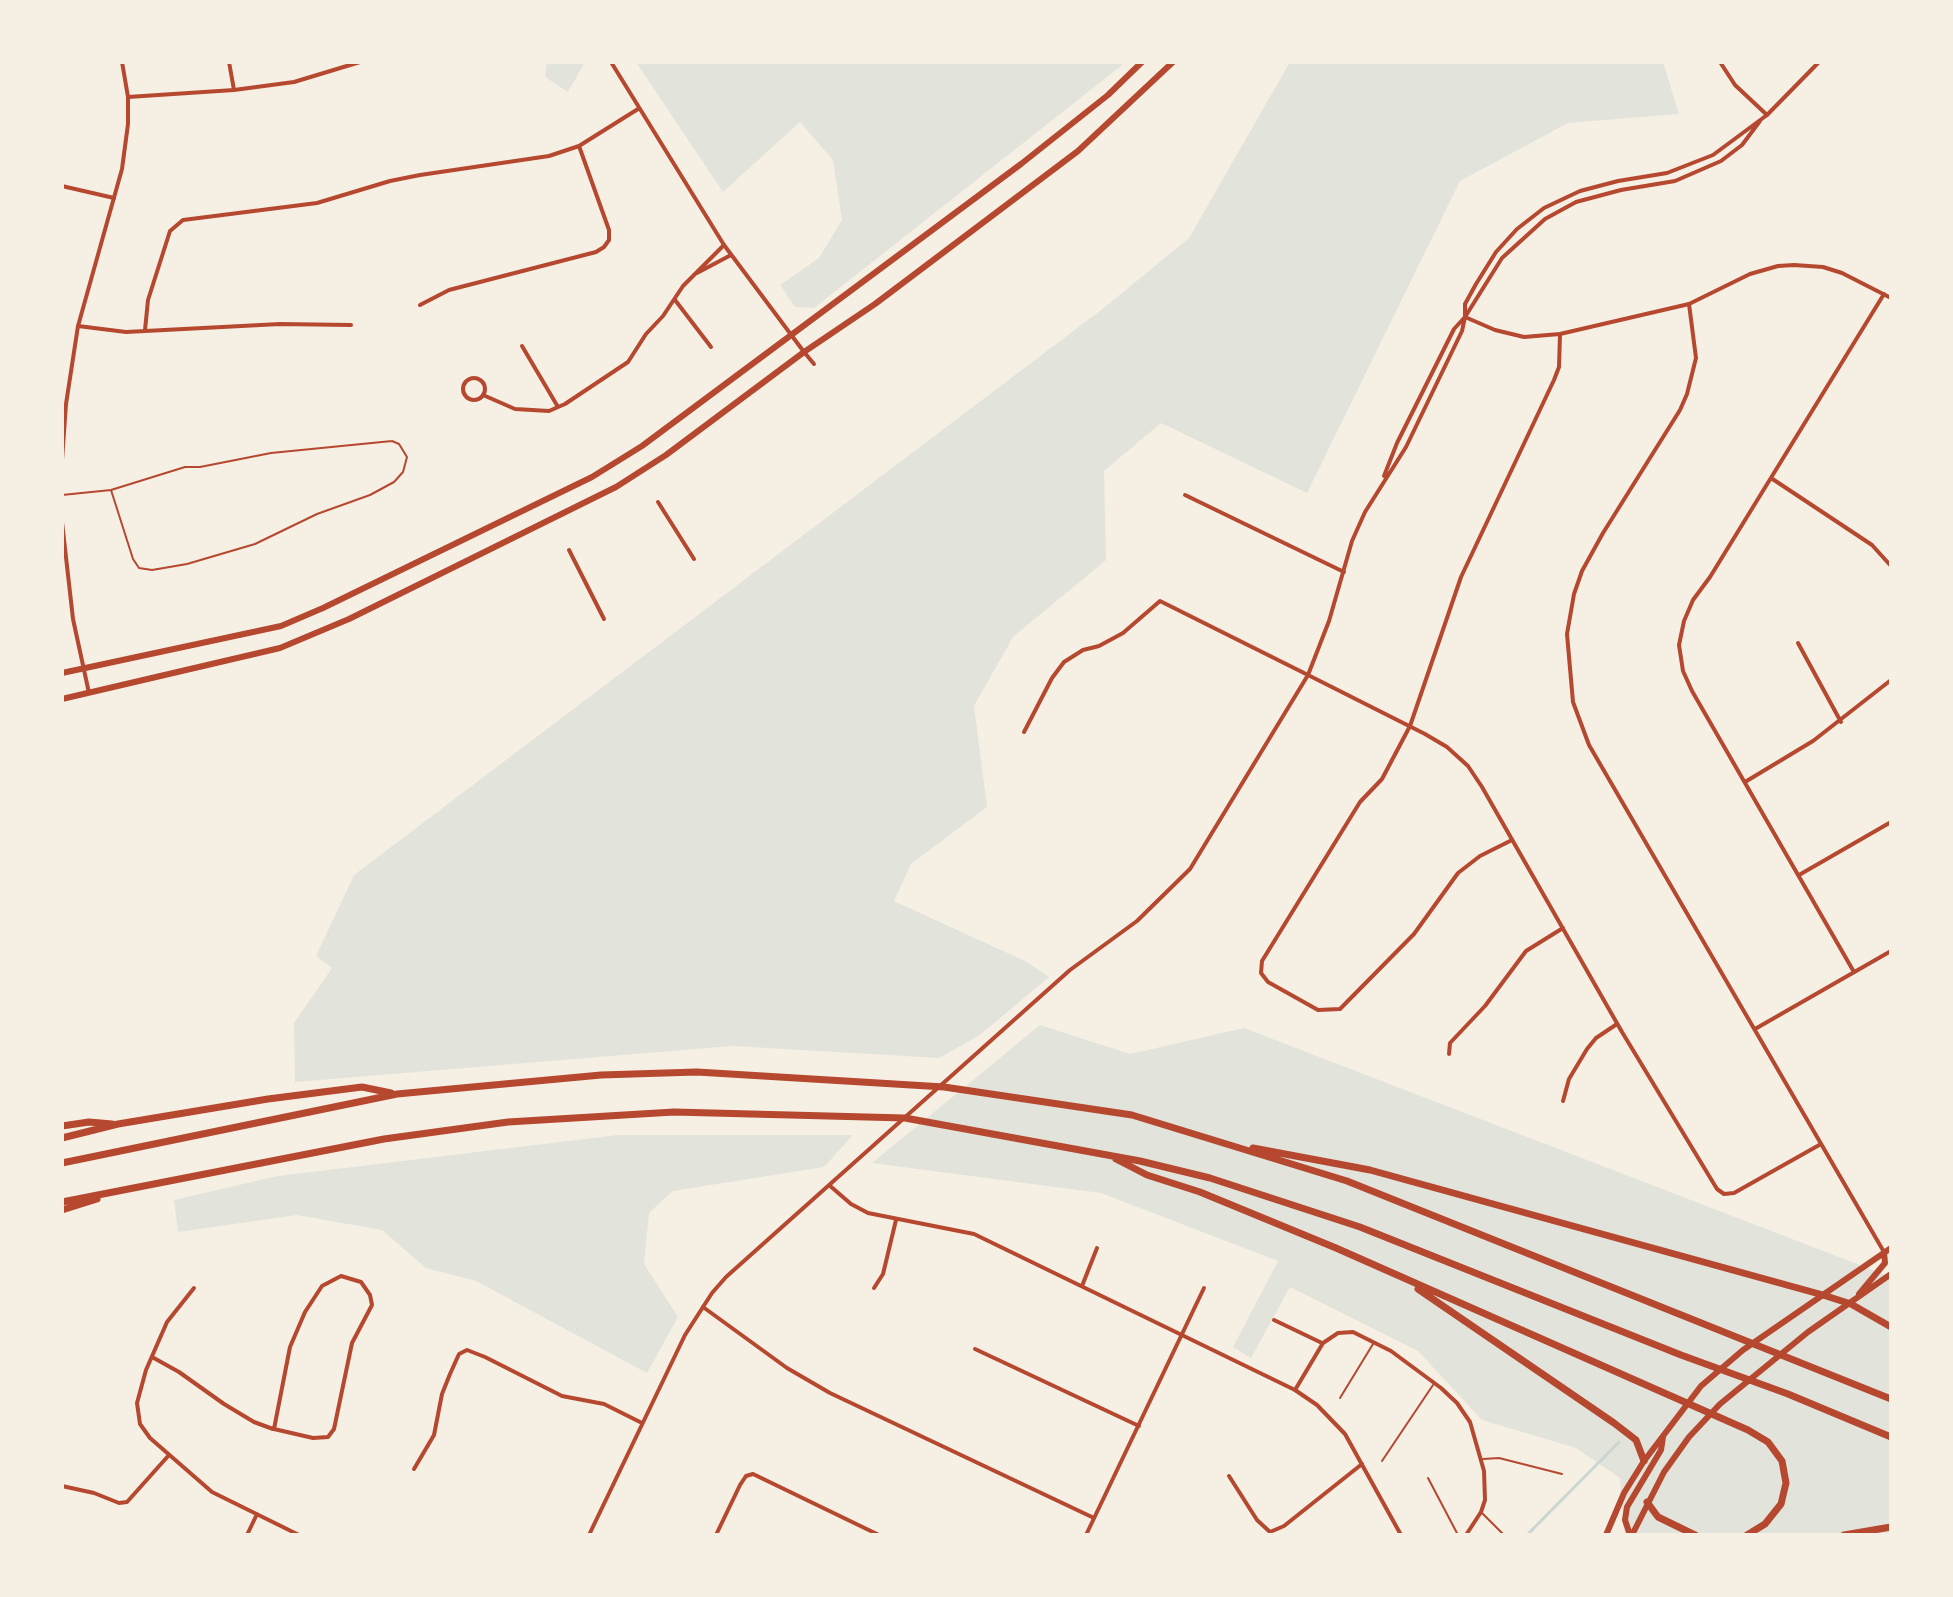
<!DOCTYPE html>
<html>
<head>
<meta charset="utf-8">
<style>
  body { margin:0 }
  #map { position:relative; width:1953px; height:1597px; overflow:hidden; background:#f6efe4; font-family:Figtree,sans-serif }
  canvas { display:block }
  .frame { position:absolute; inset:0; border:64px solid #f6efe4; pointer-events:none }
</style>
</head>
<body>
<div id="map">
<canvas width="1953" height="1597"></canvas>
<div class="frame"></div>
</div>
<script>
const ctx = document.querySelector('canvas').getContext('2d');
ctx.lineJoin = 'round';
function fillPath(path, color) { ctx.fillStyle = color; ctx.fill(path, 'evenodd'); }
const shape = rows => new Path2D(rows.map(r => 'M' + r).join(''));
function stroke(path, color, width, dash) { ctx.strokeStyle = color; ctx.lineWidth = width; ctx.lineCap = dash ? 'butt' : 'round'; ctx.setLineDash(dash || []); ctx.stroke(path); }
fillPath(shape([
  [547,62,585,62,568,92,545,77],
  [636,62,1126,62,814,308,795,307,780,285,819,258,842,220,833,160,800,122,723,192],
  [1290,62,1663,62,1679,114,1568,123,1460,181,1307,493,1161,423,1104,471,1106,560,1013,637,974,706,987,807,911,864,894,901,1027,962,1049,977,980,1035,939,1058,732,1046,295,1082,294,1023,332,968,316,956,354,875,1105,307,1189,238],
  [1040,1025,1130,1054,1244,1028,1891,1277,1891,1535,1624,1535,1620,1478,1576,1448,1482,1420,1418,1351,1290,1287,1251,1358,1233,1347,1278,1261,1101,1193,872,1163],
  [618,1135,853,1135,824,1167,673,1191,649,1213,644,1264,678,1317,647,1373,476,1281,426,1268,382,1230,297,1215,178,1232,174,1200,278,1176]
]), '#e2e4dc');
stroke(shape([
  [1527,1535,1619,1442]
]), '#c9d6d2', 3);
stroke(shape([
  [392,441,399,444,407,457,403,472,394,482,370,495,317,514,255,544,187,564,152,570,139,568,133,559,111,490,185,467,200,467,271,453,392,441],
  [62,495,111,490],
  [1340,1398,1373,1344],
  [1483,1459,1499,1458,1562,1474],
  [1382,1461,1433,1385],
  [1428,1478,1458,1535],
  [1482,1513,1504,1535]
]), '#b5482f', 2);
stroke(shape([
  [229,62,234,90],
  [1720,62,1735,85,1767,115],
  [128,97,234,90,294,82,360,62],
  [62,186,114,198],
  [697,273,731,255],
  [675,300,711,347],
  [420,305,449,290,596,252,604,247,609,240,609,230,579,146],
  [78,326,126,332,280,324,351,325],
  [145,330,148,300,170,231,183,220,317,203,390,181,420,175,549,156,579,146,638,109],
  [522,346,558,407],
  [804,352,814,364],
  '463 389a11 11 0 1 1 22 0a11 11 0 1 1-22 0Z',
  [483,395,515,409,549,411,565,404,628,362,646,334,663,316,683,286,724,245],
  [1771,478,1872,545,1891,566],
  [1185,495,1344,572],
  [658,502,694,559],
  [569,550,604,619],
  [1798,643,1841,722],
  [1024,732,1052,678,1064,662,1083,650,1099,646,1123,633,1160,601,1308,675],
  [1745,782,1813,741,1891,680],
  [1512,840,1480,856,1458,873,1414,934,1340,1009,1318,1010,1268,982,1261,973,1262,961,1360,802,1382,779,1410,726,1461,577,1554,380,1559,367,1560,334],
  [1799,875,1891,822],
  [1854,972,1692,691,1683,671,1679,645,1684,621,1693,600,1710,577,1884,294],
  [1449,1054,1450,1043,1485,1006,1526,951,1563,928],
  [1563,1101,1569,1079,1587,1049,1596,1038,1617,1024],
  [341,1276,361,1282,370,1295,372,1305,352,1343,334,1429,328,1437,313,1438,274,1429,290,1347,305,1312,322,1286,341,1276],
  [1082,1286,1097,1248],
  [194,1288,167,1322,146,1370,137,1403,140,1424,150,1438,212,1492,299,1535],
  [874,1288,883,1274,896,1220],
  [703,1307,787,1368,830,1393,1094,1518],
  [1274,1320,1322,1343],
  [975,1349,1139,1426],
  [152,1357,179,1372,224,1404,254,1422,273,1429],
  [1295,1390,1323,1343,1338,1333,1353,1332,1391,1351,1441,1388,1457,1403,1470,1422,1484,1471,1485,1500,1481,1512,1466,1535],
  [414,1469,434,1435,442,1394,450,1374,459,1354,467,1350,485,1357,562,1396,604,1404,642,1423],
  [1229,1476,1257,1520,1270,1532,1284,1526,1362,1464],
  [62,1486,94,1493,119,1503,127,1502,169,1455],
  [247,1535,257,1514],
  [716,1535,740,1485,746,1476,753,1474,879,1535],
  [1086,1535,1204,1288]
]), '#b5482f', 4);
stroke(shape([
  [611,62,724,245,804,352],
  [1689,304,1696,358,1687,394,1680,410,1603,533,1582,571,1574,594,1567,634,1573,702,1589,745,1884,1252],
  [1465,317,1495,330,1524,337,1560,334,1689,304,1750,274,1778,266,1794,265,1823,267,1842,273,1891,298],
  [62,460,66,404,78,326,122,169,128,124,128,97,122,62],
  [1384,476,1397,443,1454,329,1465,317,1465,304,1476,284,1496,252,1517,229,1544,208,1580,191,1618,181,1667,173,1713,155,1767,115,1819,62],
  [62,522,73,619,89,693],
  [1308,675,1425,734,1447,747,1468,766,1482,787,1622,1032,1717,1189,1724,1194,1734,1193,1821,1144],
  [1755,1029,1891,951],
  [829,1185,851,1204,868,1213,974,1234,1295,1390,1317,1405,1345,1434,1401,1535],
  [589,1535,685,1335,712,1293,726,1277,1070,970,1137,921,1190,869,1308,675,1329,621,1352,541,1365,512,1406,447,1462,331,1465,317,1502,258,1545,219,1576,202,1621,190,1675,181,1721,161,1742,145,1760,121]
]), '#b5482f', 4);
stroke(shape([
  [62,673,281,626,323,608,592,477,642,446,1021,164,1108,95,1142,62],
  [62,699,280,648,349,619,616,487,666,455,804,352,875,304,1078,151,1173,62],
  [1859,1294,1885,1263,1884,1252],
  [1606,1535,1624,1493,1644,1461,1701,1386,1743,1350,1891,1248],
  [1630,1535,1625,1520,1627,1507,1661,1450,1663,1437],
  [1632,1535,1664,1472,1689,1437,1720,1404,1808,1332,1891,1274]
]), '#b5482f', 6);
stroke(shape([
  [62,1126,89,1122,112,1124],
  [62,1138,118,1124,268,1099,362,1087,391,1093],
  [1253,1148,1370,1170,1823,1295,1851,1304,1891,1327],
  [1116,1159,1147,1175,1200,1192,1336,1248,1748,1430,1768,1442,1782,1461,1786,1483,1781,1504,1765,1524,1747,1535],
  [62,1163,397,1094,601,1075,697,1072,944,1087,1132,1115,1347,1181,1891,1399],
  [62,1202,384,1139,508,1122,674,1112,905,1118,1140,1161,1210,1178,1360,1227,1681,1355,1788,1394,1891,1437],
  [62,1210,97,1199],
  [1418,1289,1614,1423,1636,1440,1644,1461],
  [1647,1502,1658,1517,1695,1535],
  [1844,1535,1891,1527]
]), '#b5482f', 7);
</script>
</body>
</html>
